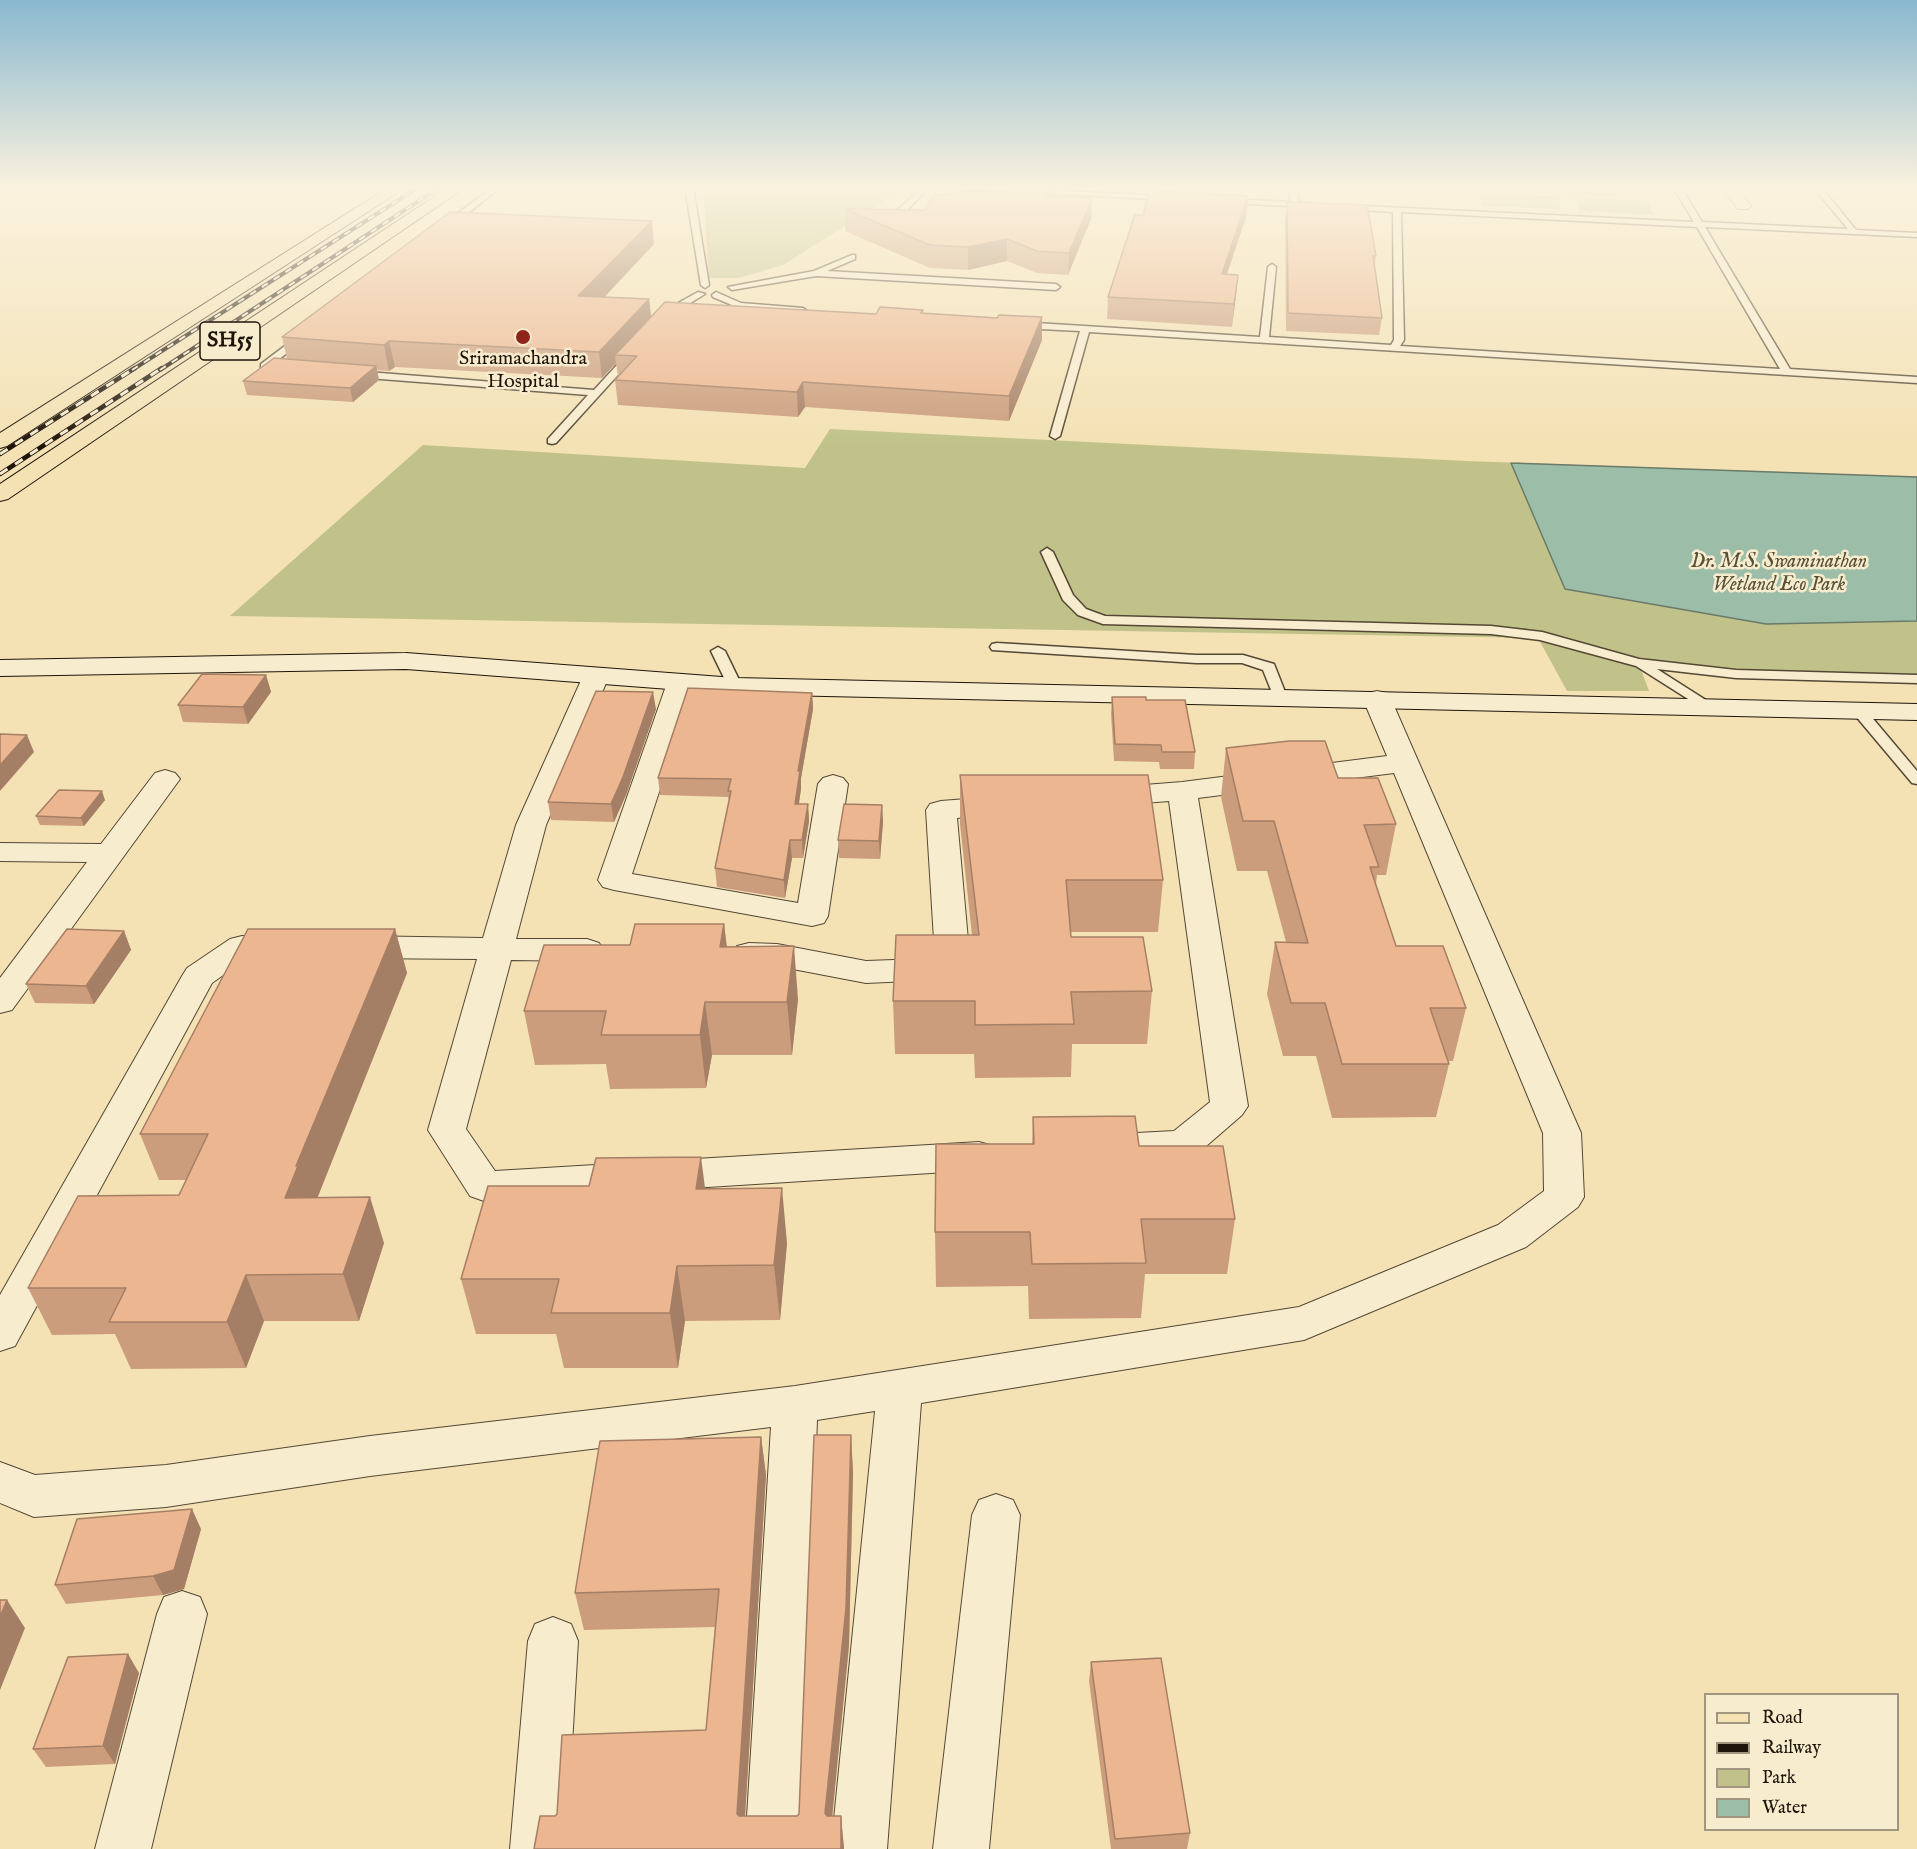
<!DOCTYPE html>
<html>
<head>
<meta charset="utf-8">
<style>
  body { margin:0 }
  #map { position:relative; width:1917px; height:1849px; overflow:hidden; background:#f4e2b5; font-family:"IM FELL English",serif }
  canvas { display:block }
  .legend { position:absolute; left:1704px; top:1693px; width:195px; height:138px; box-sizing:border-box; background:#f8eccf; border:2px solid #a19680; margin:0; padding:8px 10px; list-style:none; font-size:18px; color:#1f150a }
  .legend li { display:flex; align-items:center; gap:12px; height:30px }
  .legend b { width:30px; border:2px solid #a19680 }
</style>
</head>
<body>
<div id="map">
<canvas width="1917" height="1849"></canvas>
<ul class="legend">
<li><b style="height:8px;background:#f4e2b5"></b>Road</li>
<li><b style="height:8px;background:#1f150a"></b>Railway</li>
<li><b style="height:16px;background:#c0c28a"></b>Park</li>
<li><b style="height:16px;background:#9cbea9"></b>Water</li>
</ul>
</div>
<script>
const ctx = document.querySelector('canvas').getContext('2d');
ctx.lineJoin = 'round';
function fillPath(path, color) { ctx.fillStyle = color; ctx.fill(path, 'evenodd'); }
const shape = rows => new Path2D(rows.map(r => 'M' + r).join(''));
function stroke(path, color, width, dash) { ctx.strokeStyle = color; ctx.lineWidth = width; ctx.lineCap = dash ? 'butt' : 'round'; ctx.setLineDash(dash || []); ctx.stroke(path); }
function label(font, color, halo, rows, align = 'center') {
  ctx.font = font + ' "IM FELL English",serif'; ctx.lineWidth = 5; ctx.setLineDash([]); ctx.textBaseline = 'middle'; ctx.strokeStyle = halo; ctx.fillStyle = color; for (const [text, x, y, turn = 0] of rows) {
    ctx.save(); ctx.translate(x, y); ctx.rotate((+turn || 0) * Math.PI / 180); ctx.textAlign = isNaN(turn) ? turn : align; if (halo) ctx.strokeText(text, 0, 0); ctx.fillText(text, 0, 0); ctx.restore();
  }
}
fillPath(shape([
  [703,187,903,187,902,190,783,265,739,278,709,278],
  [1416,187,1615,187,1619,197],
  [1479,192,1557,196,1561,209,1482,206],
  [1574,197,1648,201,1654,215,1579,211],
  [830,429,1466,461,1917,477,1917,679,1736,674,1639,664,1649,691,1567,691,1538,638,230,616,423,445,805,468]
]), '#c0c28a');
const water = shape([
  [1511,463,1917,477,1917,621,1766,624,1565,589,1511,463]
]);
fillPath(water, '#9cbea9');
stroke(water, '#6a7a69', 1.5);
const lane = shape([
  [493,187,501,187,448,229,442,229,442,225,493,187],
  [685,187,693,187,709,285,705,288,701,285,685,187],
  [923,187,976,187,1170,196,1174,198,1170,200,930,187,900,217,894,217,894,213,923,187],
  [1290,187,1298,187,1298,202,1311,203,1311,207,1225,203,1221,201,1225,199,1290,202,1290,187],
  [1673,187,1681,187,1702,222,1848,229,1813,187,1821,187,1856,230,1917,233,1917,237,1705,227,1790,369,1917,377,1917,383,1089,332,1060,436,1055,439,1050,436,1080,331,1020,328,1015,325,1020,322,1260,337,1268,267,1272,264,1276,267,1269,337,1391,345,1394,340,1393,212,1345,209,1341,207,1342,205,1694,222,1673,187],
  [1401,212,1697,227,1780,369,1400,346,1404,340,1401,212],
  [852,255,855,255,855,259,827,271,1056,284,1060,287,1056,290,816,276,732,290,728,287,814,271,852,255],
  [698,292,705,294,677,311,670,319,664,319,663,317,671,307,698,292],
  [716,292,741,303,803,308,807,311,803,314,739,308,713,297,712,295,716,292],
  [298,336,306,338,273,364,276,365,276,369,261,368,261,364,298,336],
  [628,353,636,355,556,443,552,444,548,443,548,439,588,395,355,377,350,374,355,371,594,390,628,353],
  [1047,548,1053,552,1073,595,1086,609,1105,616,1491,626,1542,632,1639,659,1736,670,1917,675,1917,683,1736,678,1657,669,1712,704,1714,707,1707,711,1636,666,1540,640,1491,634,1103,624,1078,615,1063,600,1041,552,1047,548],
  [997,643,1196,655,1243,655,1274,664,1287,697,1280,701,1275,700,1263,670,1242,663,1196,663,992,650,990,647,992,644,997,643],
  [718,647,725,651,742,686,740,689,735,690,728,686,711,651,718,647],
  [1859,707,1864,708,1917,771,1917,784,1912,783,1854,714,1852,711,1859,707]
]);
const street = shape([
  [1721,187,1736,187,1751,206,1748,209,1738,209,1721,187],
  [596,668,605,670,609,676,546,825,516,939,587,939,599,943,604,950,599,957,587,961,511,960,466,1129,495,1171,979,1142,993,1146,998,1156,993,1166,979,1170,484,1201,470,1196,428,1130,477,959,356,958,344,954,339,947,344,940,356,936,483,938,516,825,583,676,587,670,596,668],
  [681,675,691,677,695,683,632,874,798,903,818,784,823,778,833,775,843,778,848,784,828,916,824,923,812,926,614,890,603,887,598,880,667,683,671,677,681,675],
  [1377,691,1387,693,1391,699,1581,1133,1584,1197,1578,1207,1526,1247,1304,1340,921,1403,887,1849,831,1849,875,1411,817,1420,801,1849,745,1849,771,1427,370,1476,166,1507,34,1517,0,1503,0,1462,35,1475,166,1465,370,1436,795,1386,1299,1307,1498,1225,1544,1191,1543,1133,1394,773,1198,798,1248,1106,1242,1115,1197,1154,1183,1158,1100,1163,1086,1159,1081,1149,1086,1139,1100,1135,1174,1131,1210,1102,1169,801,1107,806,1096,803,1092,797,1096,791,1107,788,1182,782,1387,756,1363,699,1367,693,1377,691],
  [165,770,175,773,180,779,12,1010,0,1013,0,978,87,862,0,861,0,843,101,844,155,773,165,770],
  [1005,796,1016,799,1020,805,1016,811,957,818,968,940,944,977,932,980,866,983,777,966,749,965,737,962,732,954,737,946,749,943,777,944,866,961,922,959,934,940,926,810,930,804,941,801,1005,796],
  [242,936,281,936,293,939,298,946,293,953,281,956,250,956,212,983,15,1346,0,1351,0,1295,182,976,187,968,230,939,242,936],
  [996,1494,1013,1500,1020,1515,989,1849,933,1849,972,1515,979,1500,996,1494],
  [182,1591,200,1597,207,1614,151,1849,95,1849,157,1614,164,1597,182,1591],
  [553,1617,571,1624,578,1641,566,1849,510,1849,528,1641,535,1624,553,1617]
]);
const secondary = shape([
  [406,653,735,678,1917,704,1917,720,735,694,406,669,0,676,0,660,406,653]
]);
const primary = shape([
  [389,187,406,187,7,446,0,448,0,433,389,187],
  [449,187,466,187,8,499,0,501,0,484,449,187]
]);
stroke(lane, '#544835', 3);
stroke(street, '#544835', 2);
stroke(secondary, '#1f150a', 2);
stroke(primary, '#1f150a', 2);
fillPath(lane, '#f8eccf');
fillPath(street, '#f8eccf');
fillPath(secondary, '#f8eccf');
fillPath(primary, '#f4e2b5');
const railFar1 = shape([
  [132,370,419,187],
  [160,370,440,187]
]);
const rail = shape([
  [0,454,135,368],
  [0,474,162,368]
]);
stroke(railFar1, '#1f150a', 4);
stroke(rail, '#1f150a', 4.5);
stroke(railFar1, '#f8eccf', 2, [7]);
stroke(rail, '#f8eccf', 3, [9]);
fillPath(shape([
  [1013,187,1059,187,1058,189,1055,189,1054,196,1092,198,1091,219,1068,275,1037,273,1007,261,968,270,930,268,845,231,845,209,924,210,1009,193],
  [1248,196,1246,217,1227,275,1238,275,1232,327,1107,319,1108,297,1143,216],
  [1287,202,1376,256,1375,265,1382,318,1379,335,1286,331,1285,218],
  [654,244,604,297,649,299,651,317,923,314,1042,340,1009,421,805,407,798,417,618,405,615,380,618,377,616,363,602,378,395,367,389,371,377,370,379,380,353,402,247,395,243,381,287,359,282,337],
  [266,675,271,692,248,724,183,722,178,705],
  [812,693,813,709,801,778,801,789,799,804,808,804,809,821,803,858,792,858,785,898,717,887,715,868,729,801,728,797,660,795,658,778],
  [1112,697,1146,700,1195,752,1194,769,1160,769,1159,762,1114,761,1111,714],
  [656,709,626,795,614,822,551,820,548,802],
  [1226,748,1338,778,1396,824,1386,875,1377,875,1376,884,1396,946,1466,1008,1453,1061,1448,1061,1449,1064,1436,1117,1332,1118,1316,1056,1283,1056,1267,994,1275,942,1286,942,1267,871,1237,871,1221,797],
  [960,775,1163,880,1158,932,1071,932,1071,937,1152,991,1147,1044,1072,1044,1071,1077,975,1078,974,1054,895,1054,893,1001,972,935,960,824],
  [105,800,84,826,40,825,36,816],
  [882,805,883,822,880,859,839,858,838,840],
  [724,924,727,947,798,999,792,1055,712,1055,706,1088,610,1089,606,1064,535,1065,524,1011,630,945],
  [395,929,407,973,317,1197,384,1243,359,1321,264,1321,246,1368,131,1369,115,1334,52,1335,28,1288,179,1195,186,1180,159,1180,140,1134],
  [124,931,131,950,94,1004,35,1003,26,984],
  [1033,1117,1139,1146,1235,1219,1227,1274,1145,1274,1141,1318,1029,1319,1028,1286,936,1287,935,1232,1032,1144],
  [705,1189,787,1243,780,1320,685,1321,678,1368,564,1368,556,1334,476,1334,461,1279],
  [814,1435,851,1435,853,1473,849,1645,832,1816,841,1816,844,1849,534,1849,540,1816,555,1816,557,1814,562,1735,706,1730,715,1627,584,1630,575,1593,600,1441,761,1437,766,1475,745,1816,797,1816,799,1814],
  [201,1529,184,1589,163,1595,66,1604,55,1585],
  [1091,1662,1190,1833,1187,1849,1111,1849,1089,1681],
  [139,1673,115,1764,46,1767,33,1749]
]), '#cb9d7c');
fillPath(shape([
  [1050,187,1055,187,1054,196,1045,196],
  [1248,196,1246,217,1219,296,1222,274],
  [1092,198,1091,219,1068,275,1069,253],
  [652,221,654,244,582,321,578,296],
  [1007,239,1007,261,968,270,968,247],
  [1238,275,1236,297,1232,327,1234,304],
  [649,299,652,324,615,355,616,363,602,378,599,352],
  [1042,317,1042,340,1009,421,1009,396],
  [389,341,395,367,389,371,384,345],
  [376,366,379,380,353,402,350,388],
  [803,382,805,407,798,417,797,392],
  [266,675,271,692,248,724,243,707],
  [653,692,656,709,626,795,614,822,611,804],
  [812,693,813,709,801,778,801,789,796,821,795,804,798,771],
  [27,735,34,752,0,791,0,765],
  [102,791,105,800,84,826,81,818],
  [808,804,809,821,803,858,802,840],
  [882,805,883,822,880,859,879,841],
  [790,840,792,858,785,898,784,880],
  [724,924,730,976,720,947],
  [395,929,407,973,313,1209,285,1198,296,1166],
  [124,931,131,950,94,1004,86,986],
  [794,946,798,999,792,1055,787,1002],
  [705,1002,712,1055,706,1088,700,1035],
  [701,1157,708,1211,696,1189],
  [782,1188,787,1243,780,1320,774,1265],
  [370,1197,384,1243,359,1321,343,1274],
  [677,1266,685,1321,678,1368,670,1313],
  [246,1275,264,1321,246,1368,227,1322],
  [851,1435,853,1473,849,1645,829,1849,825,1813],
  [761,1437,766,1475,743,1849,737,1814],
  [192,1509,201,1529,184,1589,163,1595,153,1576],
  [7,1600,25,1628,0,1690,0,1617],
  [128,1654,139,1673,115,1764,103,1746],
  [841,1816,844,1849,841,1849]
]), '#a57f65');
const building = shape([
  [1013,187,1050,187,1045,196,1092,198,1069,253,1037,251,1007,239,968,247,930,245,845,209,924,210,934,196,963,191,1009,193,1013,187],
  [1149,190,1248,196,1222,274,1238,275,1234,304,1108,297,1135,214,1143,216,1149,190],
  [1287,202,1367,205,1376,256,1373,256,1382,318,1288,313,1287,202],
  [450,212,652,221,578,296,649,299,599,352,389,341,384,345,282,337,450,212],
  [665,302,876,314,880,307,923,310,921,313,997,318,999,315,1042,317,1009,396,803,382,797,392,615,380,637,356,615,355,665,302],
  [274,358,376,366,350,388,243,381,274,358],
  [202,674,266,675,243,707,178,705,202,674],
  [688,688,812,693,798,771,800,771,795,804,808,804,802,840,790,840,784,880,715,868,731,791,728,791,731,779,658,778,688,688],
  [596,691,653,692,623,777,611,804,548,802,596,691],
  [1112,697,1146,697,1146,700,1185,700,1195,752,1162,752,1161,745,1115,744,1112,697],
  [0,734,27,735,0,765,0,734],
  [1289,741,1325,741,1338,778,1378,778,1396,824,1364,825,1379,867,1370,867,1396,946,1443,946,1466,1008,1430,1008,1449,1064,1342,1064,1325,1003,1291,1003,1275,942,1308,943,1274,821,1243,821,1226,748,1289,741],
  [960,775,1148,775,1163,880,1066,880,1071,937,1143,937,1152,991,1071,992,1074,1024,975,1025,975,1001,893,1001,896,935,979,935,960,775],
  [59,790,102,791,81,818,36,816,59,790],
  [844,804,882,805,879,841,838,840,844,804],
  [635,924,724,924,720,947,794,946,787,1002,705,1002,700,1035,601,1035,606,1011,524,1011,544,945,630,945,635,924],
  [67,929,124,931,86,986,26,984,67,929],
  [248,929,395,929,296,1166,298,1166,285,1198,370,1197,343,1274,246,1275,227,1322,109,1322,126,1288,28,1288,78,1196,179,1195,208,1134,140,1134,248,929],
  [1135,1116,1139,1146,1223,1146,1235,1219,1141,1219,1146,1263,1032,1264,1030,1232,935,1232,936,1144,1034,1144,1033,1117,1135,1116],
  [701,1157,696,1189,782,1188,774,1265,677,1266,670,1313,551,1313,559,1279,461,1279,488,1186,589,1186,596,1158,701,1157],
  [814,1435,851,1435,846,1608,825,1813,827,1816,841,1816,841,1849,534,1849,540,1816,555,1816,557,1814,562,1735,706,1730,719,1589,575,1593,600,1441,761,1437,737,1814,739,1816,797,1816,799,1814,814,1435],
  [192,1509,174,1570,153,1576,55,1585,77,1519,192,1509],
  [0,1600,7,1600,0,1617,0,1600],
  [128,1654,103,1746,33,1749,68,1657,128,1654],
  [1161,1658,1190,1833,1115,1839,1091,1662,1161,1658]
]);
fillPath(building, '#ecb690');
stroke(building, '#a57f65', 1.5);
const sky = ctx.createLinearGradient(0, 0, 0, 446);
sky.addColorStop(0, '#89b8cf');
sky.addColorStop(0.42, '#faf2de');
sky.addColorStop(1, '#faf2de00');
ctx.fillStyle = sky;
ctx.fillRect(0, 0, 1917, 446);
for (const [x, y, r, color] of [
  [523,337,8,"#8f2418"]
]) { const dot = new Path2D(); dot.arc(x, y, r, 0, 2 * Math.PI); ctx.fillStyle = color; ctx.fill(dot); stroke(dot, '#f8eccf', 2); }
label('20px', '#1f150a', '#f8eccf', [
  ["Sriramachandra",523,360],
  ["Hospital",523,383]
]);
label('italic 20px', '#575237', '#f8eccf', [
  ["Dr. M.S. Swaminathan",1779,563],
  ["Wetland Eco Park",1779,586]
]);
for (const [x, y, w] of [
  [230,341,60]
]) { const box = new Path2D(); box.roundRect(x - w / 2, y - 19, w, 38, 4.5); ctx.fillStyle = '#f8eccf'; ctx.fill(box); stroke(box, '#1f150a', 1.5); }
label('bold 22px', '#1f150a', null, [
  ["SH55",230,341]
]);
</script>
</body>
</html>
